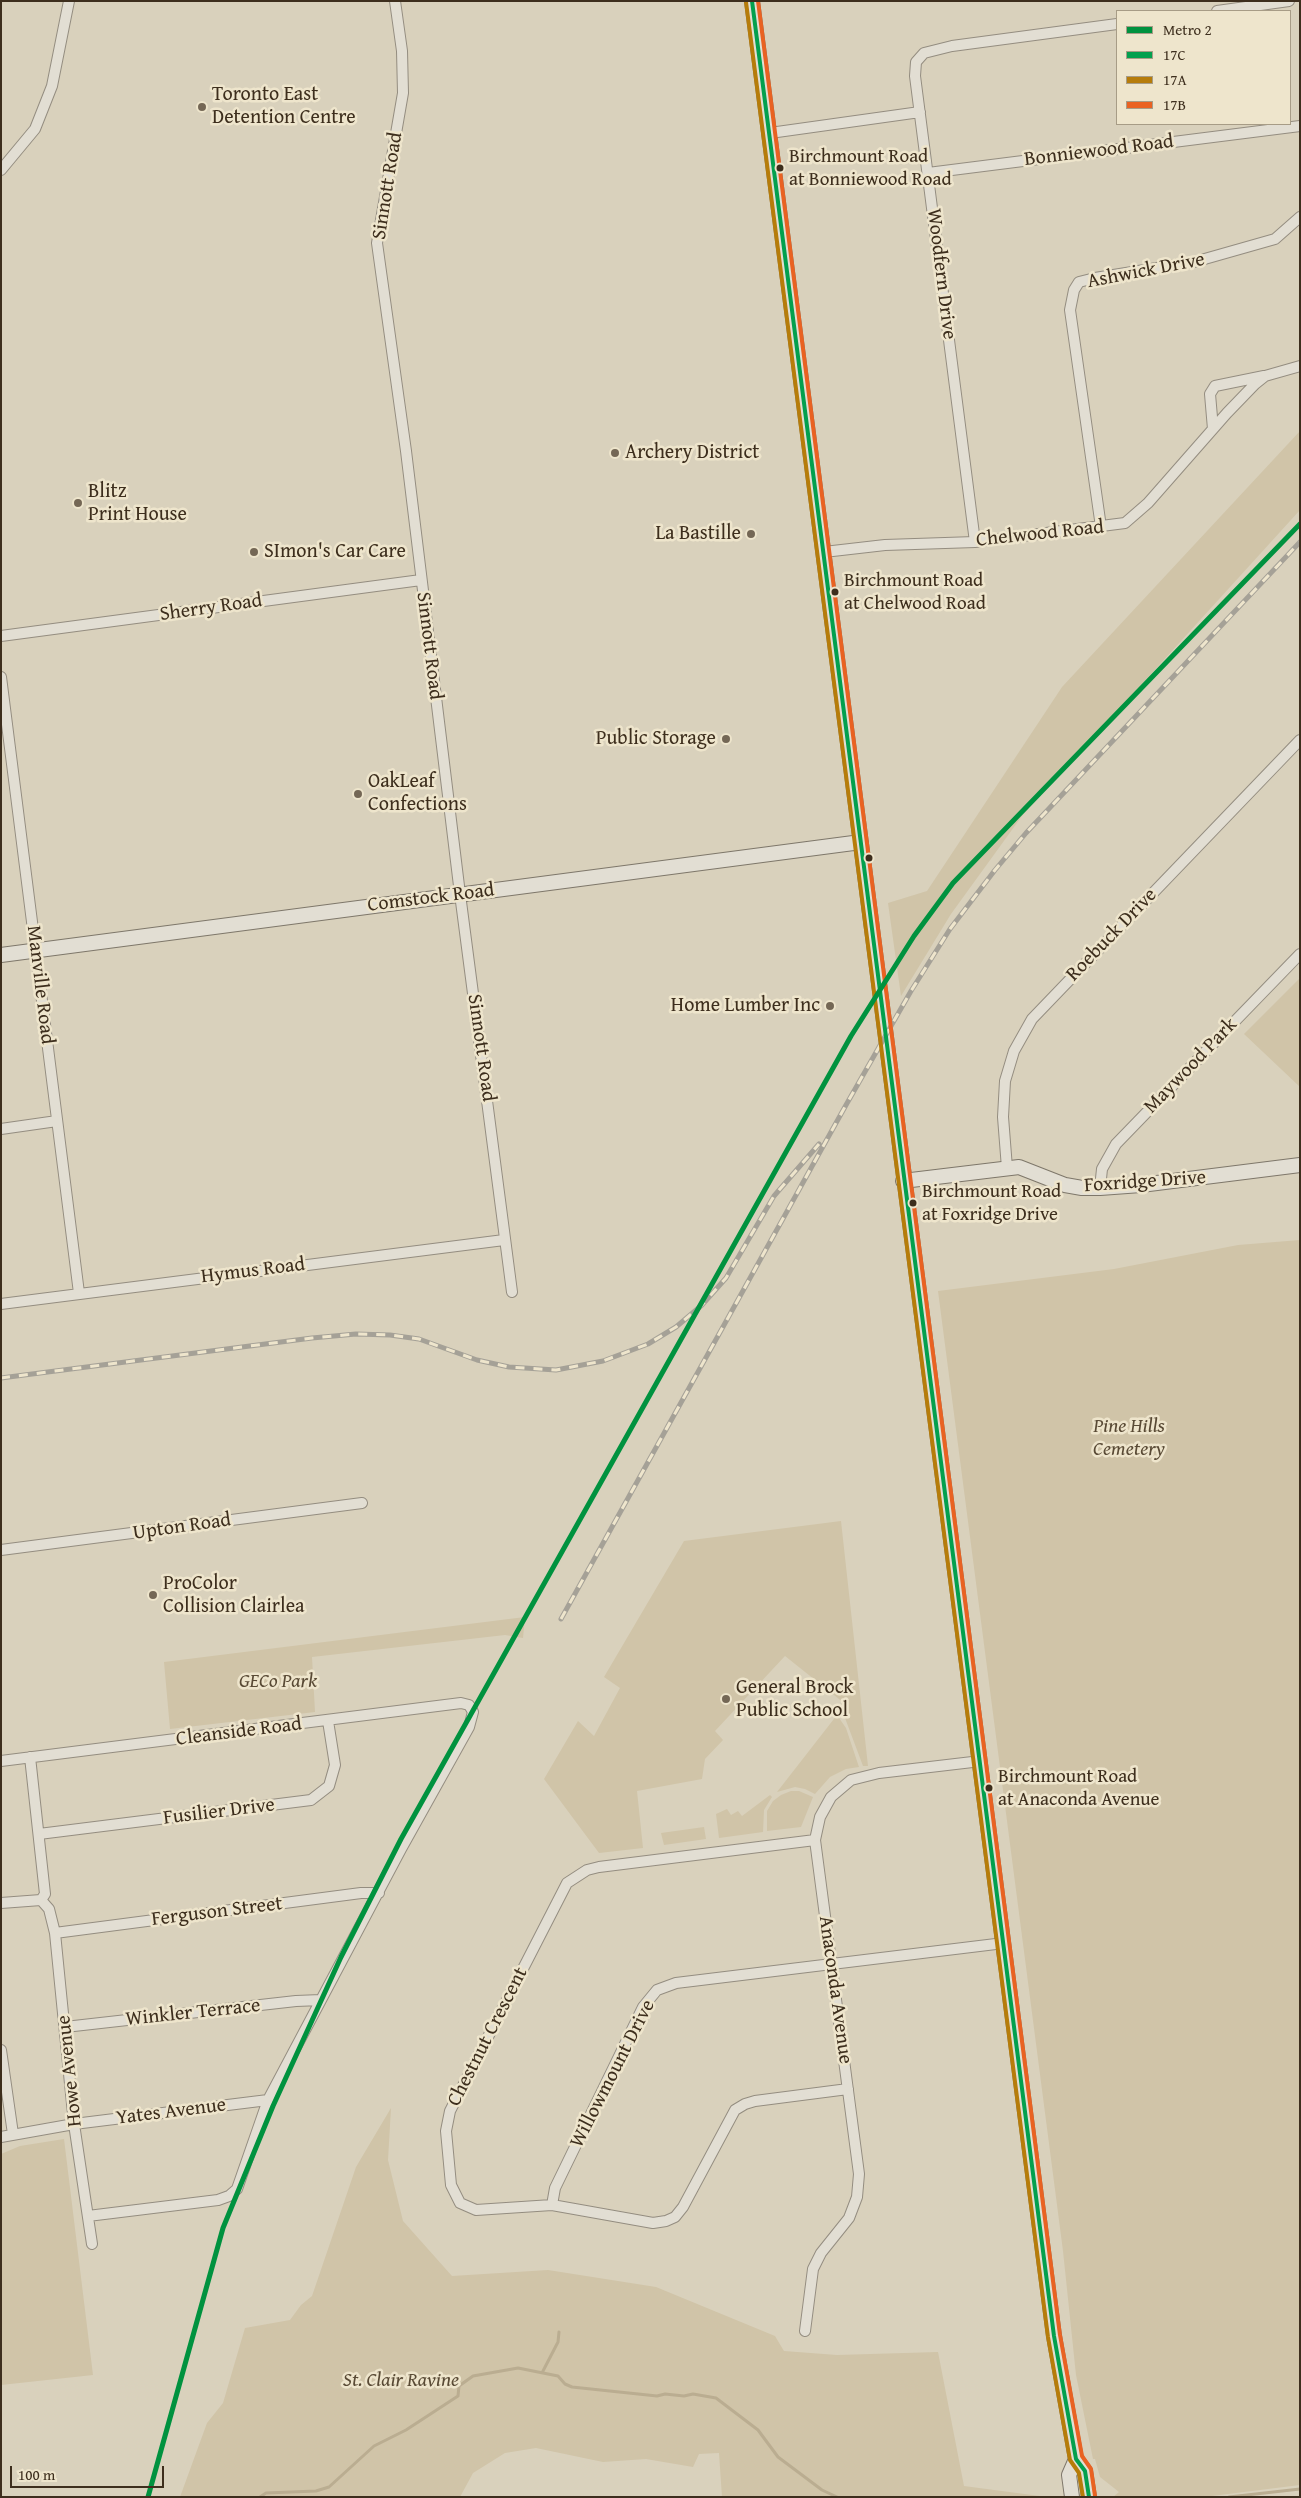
<!DOCTYPE html>
<html>
<head>
<meta charset="utf-8">
<style>
  body { margin:0 }
  #map { position:relative; width:1301px; height:2498px; overflow:hidden; background:#d9d1bc; font-family:"Gentium Book Plus",serif }
  canvas { display:block }
  .frame { position:absolute; inset:0; border:2px solid #3d2e1d; pointer-events:none }
  .legend { position:absolute; left:1116px; top:10px; width:175px; height:115px; box-sizing:border-box; background:#eee5cc; border:1px solid #a79c86; margin:0; padding:6px 9px; list-style:none; font-size:15px; color:#3d2e1d }
  .legend li { display:flex; align-items:center; gap:10px; height:25px }
  .legend b { width:25px; border:1px solid #a79c86 }
  .scale { position:absolute; left:10px; top:2466px; width:154px; height:22px; box-sizing:border-box; border:2px solid #3d2e1d; border-top:0; padding-left:6px; font-size:15px; line-height:18px; white-space:nowrap; color:#3d2e1d; -webkit-text-stroke:4px #eee5cc; paint-order:stroke }
</style>
</head>
<body>
<div id="map">
<canvas width="1301" height="2498"></canvas>
<div class="frame"></div>
<ul class="legend">
<li><b style="height:6px;background:#00923f"></b>Metro 2</li>
<li><b style="height:6px;background:#03a04e"></b>17C</li>
<li><b style="height:6px;background:#b67c0a"></b>17A</li>
<li><b style="height:6px;background:#e96222"></b>17B</li>
</ul>
<div class="scale">100 m</div>
</div>
<script>
const ctx = document.querySelector('canvas').getContext('2d');
ctx.lineJoin = 'round';
function fillPath(path, color) { ctx.fillStyle = color; ctx.fill(path, 'evenodd'); }
const shape = rows => new Path2D(rows.map(r => 'M' + r).join(''));
function stroke(path, color, width, dash) { ctx.strokeStyle = color; ctx.lineWidth = width; ctx.lineCap = dash ? 'butt' : 'round'; ctx.setLineDash(dash || []); ctx.stroke(path); }
function label(font, color, halo, rows, align = 'center') {
  ctx.font = font + ' "Gentium Book Plus",serif'; ctx.lineWidth = 5; ctx.setLineDash([]); ctx.textBaseline = 'middle'; ctx.strokeStyle = halo; ctx.fillStyle = color; for (const [text, x, y, turn = 0] of rows) {
    ctx.save(); ctx.translate(x, y); ctx.rotate((+turn || 0) * Math.PI / 180); ctx.textAlign = isNaN(turn) ? turn : align; if (halo) ctx.strokeText(text, 0, 0); ctx.fillText(text, 0, 0); ctx.restore();
  }
}
fillPath(shape([
  [1300,431,1300,510,1022,816,951,914,901,996,888,903,927,891,1062,687],
  [1300,978,1300,1087,1244,1034],
  [1300,1240,1300,2485,1204,2497,1113,2497,1119,2492,1100,2477,1095,2459,1093,2459,1076,2375,1063,2251,938,1291,1114,1269,1238,1245],
  [841,1521,868,1766,863,1766,845,1718,839,1710,844,1703,785,1656,715,1731,723,1740,705,1759,702,1779,637,1791,643,1848,599,1853,544,1779,578,1721,594,1736,620,1688,604,1677,684,1541],
  [525,1617,523,1638,505,1635,312,1657,315,1712,170,1729,164,1662],
  [837,1715,846,1728,859,1767,846,1769,830,1777,815,1794,805,1789,795,1787,777,1792],
  [791,1791,799,1791,813,1797,801,1827,767,1831,767,1811,773,1801,781,1795],
  [770,1795,772,1797,764,1810,763,1832,719,1838,716,1814,727,1809,731,1815,738,1811,742,1816],
  [704,1827,706,1839,664,1845,661,1833],
  [391,2108,388,2160,403,2221,452,2276,548,2270,656,2287,775,2336,784,2351,837,2355,938,2352,964,2486,1047,2497,722,2497,719,2453,699,2454,693,2467,646,2459,603,2462,536,2448,505,2453,473,2473,460,2497,180,2497,207,2423,223,2403,245,2328,290,2320,301,2305,312,2296,356,2167],
  [64,2139,93,2375,1,2385,1,2154,20,2146]
]), '#d0c4a8');
stroke(shape([
  [543,2371,558,2342,559,2332],
  [260,2497,266,2493,316,2491,329,2487,374,2446,406,2430,458,2396,459,2386,473,2376,518,2368,558,2376,565,2384,572,2387,657,2396,665,2394,684,2396,693,2394,716,2398,758,2430,778,2457,822,2490,837,2497],
  [1229,2497,1300,2489]
]), '#baad91', 3);
const street = shape([
  [395,1,402,51,403,93,377,243,406,451,460,894,512,1292],
  [1217,11,1289,1],
  [770,133,920,112],
  [1,170,35,129,52,86,69,1],
  [928,173,1300,126],
  [1213,429,1210,394,1215,386,1264,376],
  [1101,527,1070,310,1074,290,1079,282,1095,278,1194,262,1275,239,1300,217],
  [975,542,915,76,916,62,924,53,952,46,1117,24],
  [824,552,885,545,975,542,1125,523,1148,503,1227,413,1255,384,1265,376,1300,366],
  [1,636,421,580],
  [1,677,79,1293],
  [1,1129,57,1121],
  [1007,1168,1003,1117,1005,1081,1014,1051,1032,1019,1300,740],
  [1100,1188,1102,1169,1116,1144,1300,954],
  [1,1304,504,1240],
  [1,1550,362,1503],
  [30,1757,45,1894,41,1900],
  [1,1761,461,1703,469,1705,473,1712,469,1727,401,1849,268,2100,237,2189,229,2196,218,2200,88,2216],
  [39,1834,311,1800,329,1786,335,1765,328,1721],
  [815,1840,599,1867,587,1870,567,1883,450,2111,446,2131,451,2185,460,2203,476,2210,552,2205,653,2223,666,2221,675,2217,683,2207,735,2110,745,2104,755,2101,848,2089],
  [1,1903,41,1900,49,1909,55,1933,74,2124,92,2244],
  [55,1933,361,1893,379,1893],
  [65,2027,296,2001,321,2000],
  [1,2050,13,2134],
  [1,2137,74,2124,268,2100],
  [552,2205,555,2188,643,2007,657,1990,676,1983,1004,1943],
  [805,2331,813,2269,821,2253,849,2218,857,2197,859,2174,815,1840,820,1817,831,1797,851,1780,879,1773,981,1761]
]);
const secondary = shape([
  [752,1,1054,2336,1076,2459,1085,2471,1089,2497],
  [1,955,861,842],
  [903,1181,1019,1167,1065,1185,1082,1188,1100,1188,1141,1185,1300,1165],
  [1072,2497,1069,2475,1076,2459]
]);
stroke(street, '#948d80', 12);
stroke(secondary, '#7e776a', 16);
stroke(street, '#e2ded3', 10);
stroke(secondary, '#e2ded3', 14);
const rail = shape([
  [1,1378,312,1338,356,1334,390,1335,419,1339,477,1360,509,1367,556,1370,603,1361,648,1344,676,1327,702,1305,726,1278,774,1196,819,1144],
  [561,1619,846,1105,911,991,950,929,995,870,1026,833,1300,542]
]);
stroke(rail, '#a5a197', 5);
stroke(rail, '#eee5cc', 3, [9]);
stroke(shape([
  [752,1,1054,2336,1076,2459,1085,2471,1089,2497]
]), '#03a04e', 4);
stroke(shape([
  [746,2,1048,2337,1070,2460,1079,2473,1083,2497]
]), '#b67c0a', 4);
stroke(shape([
  [758,1,1060,2335,1082,2456,1091,2469,1095,2496]
]), '#e96222', 4);
stroke(shape([
  [148,2497,223,2228,273,2106,341,1957,401,1839,851,1036,914,936,953,883,1300,524]
]), '#00923f', 5);
for (const [x, y, r, color] of [
  [202,107,5,"#746755"],
  [780,168,4.5,"#3d2e1d"],
  [615,453,5,"#746755"],
  [78,503,5,"#746755"],
  [751,534,5,"#746755"],
  [254,552,5,"#746755"],
  [835,592,4.5,"#3d2e1d"],
  [726,739,5,"#746755"],
  [358,794,5,"#746755"],
  [869,858,4.5,"#3d2e1d"],
  [830,1006,5,"#746755"],
  [913,1203,4.5,"#3d2e1d"],
  [153,1595,5,"#746755"],
  [726,1699,5,"#746755"],
  [989,1788,4.5,"#3d2e1d"]
]) { const dot = new Path2D(); dot.arc(x, y, r, 0, 2 * Math.PI); ctx.fillStyle = color; ctx.fill(dot); stroke(dot, '#eee5cc', 2); }
label('19px', '#3d2e1d', '#eee5cc', [
  ["Birchmount Road",789,157],
  ["at Bonniewood Road",789,180],
  ["Birchmount Road",844,581],
  ["at Chelwood Road",844,604],
  ["Birchmount Road",922,1192],
  ["at Foxridge Drive",922,1215],
  ["Birchmount Road",998,1777],
  ["at Anaconda Avenue",998,1800]
], 'left');
label('20px', '#3d2e1d', '#eee5cc', [
  ["Toronto East",212,95],
  ["Detention Centre",212,118],
  ["Archery District",625,453],
  ["Blitz",88,492],
  ["Print House",88,515],
  ["La Bastille",741,534,"right"],
  ["SImon's Car Care",264,552],
  ["Public Storage",716,739,"right"],
  ["OakLeaf",368,782],
  ["Confections",368,805],
  ["Home Lumber Inc",820,1006,"right"],
  ["ProColor",163,1584],
  ["Collision Clairlea",163,1607],
  ["General Brock",736,1688],
  ["Public School",736,1711]
], 'left');
label('20px', '#3d2e1d', '#eee5cc', [
  ["Bonniewood Road",1099,151,-7],
  ["Sinnott Road",388,186,-81],
  ["Ashwick Drive",1146,271,-11],
  ["Woodfern Drive",941,274,83],
  ["Chelwood Road",1040,534,-6],
  ["Sherry Road",211,608,-8],
  ["Sinnott Road",429,646,83],
  ["Comstock Road",431,898,-7],
  ["Roebuck Drive",1112,935,-46],
  ["Manville Road",40,985,83],
  ["Sinnott Road",481,1048,82],
  ["Maywood Park",1191,1066,-46],
  ["Foxridge Drive",1145,1182,-4],
  ["Hymus Road",253,1271,-7],
  ["Upton Road",182,1527,-8],
  ["Cleanside Road",239,1732,-7],
  ["Fusilier Drive",219,1812,-7],
  ["Ferguson Street",217,1912,-7],
  ["Anaconda Avenue",835,1990,82],
  ["Winkler Terrace",193,2013,-6],
  ["Chestnut Crescent",488,2037,-63],
  ["Howe Avenue",70,2071,-96],
  ["Willowmount Drive",613,2074,-63],
  ["Yates Avenue",171,2112,-7]
]);
label('italic 20px', '#594a35', '#eee5cc', [
  ["Pine Hills",1129,1427],
  ["Cemetery",1129,1450],
  ["GECo Park",278,1682],
  ["St. Clair Ravine",401,2381]
]);
</script>
</body>
</html>
